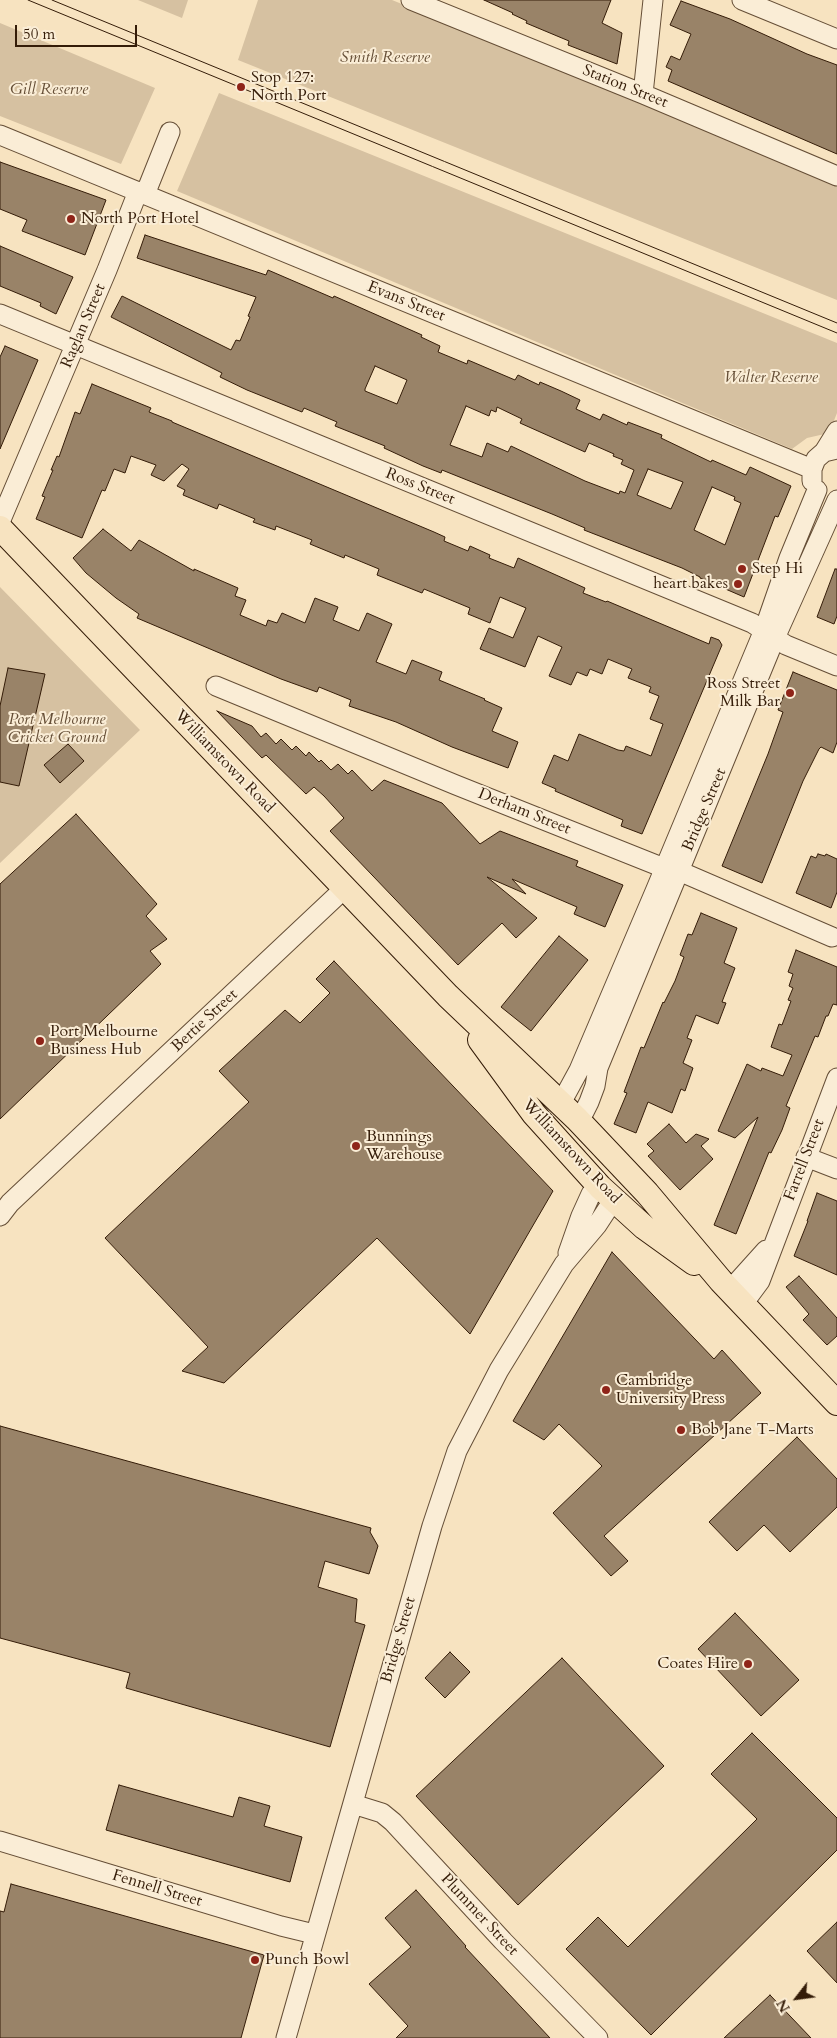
<!DOCTYPE html>
<html>
<head>
<meta charset="utf-8">
<style>
  body { margin:0 }
  #map { position:relative; width:837px; height:2038px; overflow:hidden; background:#f7e3c0; font-family:Cardo,serif }
  canvas { display:block }
  .north { position:absolute; left:772px; top:1973px; width:50px; height:50px; -webkit-text-stroke:4px #faedd6; paint-order:stroke; rotate:240deg; font-size:14px; font-weight:700; line-height:20px; text-align:center; color:#341c08 }
  .north::after { content:''; display:block; margin:auto; width:18px; height:22px; background:#341c08; clip-path:polygon(50% 0,100% 100%,50% 72%,0 100%) }
  .scale { position:absolute; left:15px; top:25px; width:122px; height:22px; box-sizing:border-box; border:2px solid #341c08; border-top:0; padding-left:6px; font-size:15px; line-height:18px; white-space:nowrap; color:#341c08; -webkit-text-stroke:4px #faedd6; paint-order:stroke }
</style>
</head>
<body>
<div id="map">
<canvas width="837" height="2038"></canvas>
<div class="north">N</div>
<div class="scale">50 m</div>
</div>
<script>
const ctx = document.querySelector('canvas').getContext('2d');
ctx.lineJoin = 'round';
function fillPath(path, color) { ctx.fillStyle = color; ctx.fill(path, 'evenodd'); }
const shape = rows => new Path2D(rows.map(r => 'M' + r).join(''));
function stroke(path, color, width, dash) { ctx.strokeStyle = color; ctx.lineWidth = width; ctx.lineCap = dash ? 'butt' : 'round'; ctx.setLineDash(dash || []); ctx.stroke(path); }
function label(font, color, halo, rows, align = 'center') {
  ctx.font = font + ' Cardo,serif'; ctx.lineWidth = 4; ctx.setLineDash([]); ctx.textBaseline = 'middle'; ctx.strokeStyle = halo; ctx.fillStyle = color; for (const [text, x, y, turn = 0] of rows) {
    ctx.save(); ctx.translate(x, y); ctx.rotate((+turn || 0) * Math.PI / 180); ctx.textAlign = isNaN(turn) ? turn : align; if (halo) ctx.strokeText(text, 0, 0); ctx.fillText(text, 0, 0); ctx.restore();
  }
}
fillPath(shape([
  [138,0,188,0,182,18],
  [258,0,392,0,837,181,837,300,238,60],
  [0,23,155,88,121,164,0,116],
  [219,93,837,343,837,413,829,433,807,438,792,449,177,191],
  [0,587,140,730,0,863]
]), '#d6c1a1');
const building = shape([
  [484,0,611,0,602,23,622,33,617,64,568,45,569,41,526,23,527,21,512,14,513,13,484,0],
  [681,1,730,19,807,54,837,65,837,154,668,81,672,70,666,67,671,56,680,60,691,34,670,25,681,1],
  [0,162,106,200,85,255,22,231,27,220,0,209,0,162],
  [145,235,266,275,268,270,333,298,334,296,422,335,421,337,440,346,438,352,467,364,468,360,515,380,518,375,539,385,540,382,561,391,580,400,576,409,600,420,603,414,627,425,628,422,662,435,661,438,711,462,712,460,746,475,750,467,791,486,778,517,775,516,744,597,700,578,700,577,682,568,584,530,585,528,552,514,442,470,441,473,423,466,384,448,385,446,335,426,337,422,304,408,302,412,247,390,220,377,222,373,111,317,122,296,231,350,236,340,240,341,250,317,248,316,256,297,137,258,145,235],
  [375,366,407,380,397,404,365,391,365,389,375,366],
  [466,406,489,416,491,410,496,412,497,407,522,419,520,423,585,452,589,443,614,454,613,456,623,460,621,464,634,470,625,493,620,491,619,494,585,481,511,446,508,452,487,443,482,457,450,445,466,406],
  [648,469,683,482,671,509,637,495,648,469],
  [712,487,735,497,734,500,741,503,725,545,694,530,712,487],
  [0,246,73,277,56,314,40,306,41,303,0,286,0,246],
  [5,346,38,360,0,449,0,357,5,346],
  [92,384,151,408,149,412,172,421,172,422,434,532,445,537,444,541,468,551,470,546,490,555,489,558,514,568,518,558,585,588,583,593,606,602,607,601,709,644,711,637,719,640,722,645,642,834,621,826,623,820,555,791,556,789,542,783,554,755,568,761,579,734,618,750,624,751,626,746,651,756,663,724,650,719,659,696,649,692,651,687,628,678,632,669,608,659,602,674,590,669,587,676,577,672,571,685,549,676,562,647,538,636,525,667,480,649,489,628,513,638,526,608,500,597,490,623,468,614,470,608,424,589,422,593,377,575,379,569,345,555,344,558,310,544,312,540,276,526,275,530,253,522,255,519,219,504,217,509,183,495,185,490,177,486,189,469,182,464,164,481,151,475,156,465,131,456,125,473,114,469,105,491,102,490,82,538,36,519,45,497,42,496,53,470,51,470,57,456,59,457,75,412,80,414,92,384],
  [103,529,131,551,139,540,194,571,194,569,238,588,235,596,246,600,240,615,266,626,268,620,277,623,282,613,305,623,315,598,338,607,333,620,359,631,367,613,392,624,376,662,406,674,412,660,442,672,439,680,485,699,484,700,502,708,492,731,518,742,508,768,452,747,396,722,349,706,351,700,319,687,317,692,281,679,137,618,139,614,116,598,86,573,73,558,103,529],
  [835,569,837,569,837,616,834,624,817,617,835,569],
  [8,668,45,674,19,786,0,782,0,706,8,668],
  [793,672,837,690,837,742,833,753,821,747,819,749,803,781,762,883,722,866,768,754,783,712,778,710,793,672],
  [217,711,252,726,261,737,266,733,276,744,281,739,292,750,296,746,306,756,309,752,319,762,321,760,331,770,338,764,348,774,352,770,372,791,384,780,442,803,480,844,500,831,578,861,576,866,623,885,605,927,574,914,577,907,512,879,526,894,487,877,537,918,516,938,502,923,458,965,330,831,344,818,324,796,314,787,306,794,266,755,262,758,217,711],
  [68,744,84,761,60,783,44,765,68,744],
  [76,814,157,904,146,916,167,939,150,951,161,964,0,1119,0,884,76,814],
  [818,854,825,856,826,854,837,859,837,892,831,908,796,893,811,856,816,858,818,854],
  [701,913,737,928,724,963,735,968,722,1002,726,1003,718,1024,696,1015,687,1038,692,1040,683,1063,693,1068,685,1091,681,1089,672,1113,648,1102,636,1133,614,1124,627,1093,624,1092,641,1047,644,1048,663,1002,664,1003,675,981,684,957,680,955,688,934,692,935,701,913],
  [559,936,588,960,531,1031,501,1007,559,936],
  [796,950,837,967,837,1005,833,1004,828,1016,826,1016,818,1037,815,1036,786,1106,790,1108,782,1130,771,1153,769,1152,736,1234,714,1225,758,1117,735,1138,718,1131,747,1064,761,1071,762,1068,783,1076,792,1055,771,1047,779,1024,782,1025,791,1001,788,1000,793,988,789,986,793,974,788,972,796,950],
  [334,961,553,1191,470,1334,377,1238,224,1383,182,1371,208,1347,105,1238,249,1102,219,1071,285,1010,300,1023,330,993,316,979,334,961],
  [669,1124,686,1143,696,1134,709,1139,701,1146,713,1159,680,1190,648,1156,654,1151,647,1144,669,1124],
  [817,1193,837,1201,837,1275,794,1256,808,1221,807,1221,817,1193],
  [612,1252,714,1359,722,1350,761,1393,604,1536,628,1561,611,1576,553,1513,602,1466,559,1424,544,1440,513,1421,612,1252],
  [799,1276,837,1318,837,1336,827,1345,803,1320,809,1314,786,1287,799,1276],
  [0,1426,371,1528,370,1532,378,1546,369,1574,325,1561,318,1587,357,1599,355,1622,365,1625,330,1747,126,1688,130,1673,0,1638,0,1426],
  [797,1437,837,1479,837,1507,790,1552,764,1525,737,1551,709,1522,797,1437],
  [735,1613,799,1680,761,1716,698,1649,735,1613],
  [450,1652,470,1672,445,1698,425,1678,450,1652],
  [562,1658,664,1766,518,1905,416,1796,562,1658],
  [752,1733,837,1818,837,1850,651,2035,566,1949,598,1917,628,1947,757,1819,711,1774,752,1733],
  [119,1785,233,1817,239,1797,270,1806,264,1826,302,1837,290,1882,106,1830,119,1785],
  [11,1884,264,1955,241,2038,0,2038,0,1911,4,1912,11,1884],
  [416,1890,466,1946,465,1947,550,2038,396,2038,408,2026,369,1984,411,1947,385,1918,416,1890],
  [837,1922,837,1983,807,1951,837,1922],
  [770,1995,811,2038,724,2038,770,1995]
]);
fillPath(building, '#998368');
stroke(building, '#341c08', 1);
const minor = shape([
  [411,0,643,94,837,176],
  [742,0,837,39],
  [643,94,653,0],
  [0,135,812,469],
  [0,314,752,623,786,645,837,666],
  [824,452,837,431],
  [812,481,812,469,816,459,824,452,837,449],
  [0,522,107,270,135,199,148,187,170,132],
  [216,686,456,785,664,868,679,871,832,937],
  [561,1103,579,1070,656,889,764,630,789,558,817,490],
  [577,1119,584,1112,589,1102,595,1086,598,1068,775,638,837,500],
  [806,1157,837,1169],
  [0,1216,10,1203,345,888],
  [568,1253,581,1216,591,1194,600,1187],
  [730,1290,766,1250],
  [743,1304,760,1281,837,1078],
  [353,1804,382,1813,393,1822,503,1941,598,2038],
  [0,1841,281,1926,314,1934],
  [286,2038,432,1526,457,1451,499,1370,564,1264,597,1225,614,1199]
]);
const major = shape([
  [0,528,448,996,577,1119,647,1193,721,1281,837,1403],
  [480,1040,534,1114,600,1187,644,1227,694,1263]
]);
stroke(minor, '#654e36', 21);
stroke(major, '#341c08', 26);
stroke(minor, '#faedd6', 19);
stroke(major, '#f7e3c0', 24);
stroke(shape([
  [28,0,837,333],
  [52,0,837,323]
]), '#341c08', 1);
for (const [x, y, r, color] of [
  [241,87,5,"#8f2418"],
  [71,219,5,"#8f2418"],
  [742,569,5,"#8f2418"],
  [738,584,5,"#8f2418"],
  [790,693,5,"#8f2418"],
  [40,1041,5,"#8f2418"],
  [356,1146,5,"#8f2418"],
  [606,1390,5,"#8f2418"],
  [681,1430,5,"#8f2418"],
  [748,1664,5,"#8f2418"],
  [255,1960,5,"#8f2418"]
]) { const dot = new Path2D(); dot.arc(x, y, r, 0, 2 * Math.PI); ctx.fillStyle = color; ctx.fill(dot); stroke(dot, '#faedd6', 2); }
label('italic 16px', '#654e36', '#faedd6', [
  ["Smith Reserve",385,58],
  ["Gill Reserve",49,90],
  ["Walter Reserve",771,378],
  ["Port Melbourne",57,720],
  ["Cricket Ground",57,738]
]);
label('16px', '#341c08', '#faedd6', [
  ["Stop 127:",251,78],
  ["North Port",251,96],
  ["North Port Hotel",81,219],
  ["Step Hi",752,569],
  ["heart bakes",728,584,"right"],
  ["Ross Street",780,684,"right"],
  ["Milk Bar",780,702,"right"],
  ["Port Melbourne",50,1032],
  ["Business Hub",50,1050],
  ["Bunnings",366,1137],
  ["Warehouse",366,1155],
  ["Cambridge",616,1381],
  ["University Press",616,1399],
  ["Bob Jane T-Marts",691,1430],
  ["Coates Hire",738,1664,"right"],
  ["Punch Bowl",265,1960]
], 'left');
label('16px', '#341c08', '#faedd6', [
  ["Station Street",625,87,22],
  ["Evans Street",406,302,22],
  ["Raglan Street",84,326,-67],
  ["Ross Street",420,487,22],
  ["Williamstown Road",224,762,46],
  ["Bridge Street",705,810,-67],
  ["Derham Street",524,812,22],
  ["Bertie Street",205,1021,-43],
  ["Williamstown Road",571,1152,47],
  ["Farrell Street",805,1160,-69],
  ["Bridge Street",399,1640,-74],
  ["Fennell Street",157,1889,17],
  ["Plummer Street",479,1915,47]
]);
</script>
</body>
</html>
